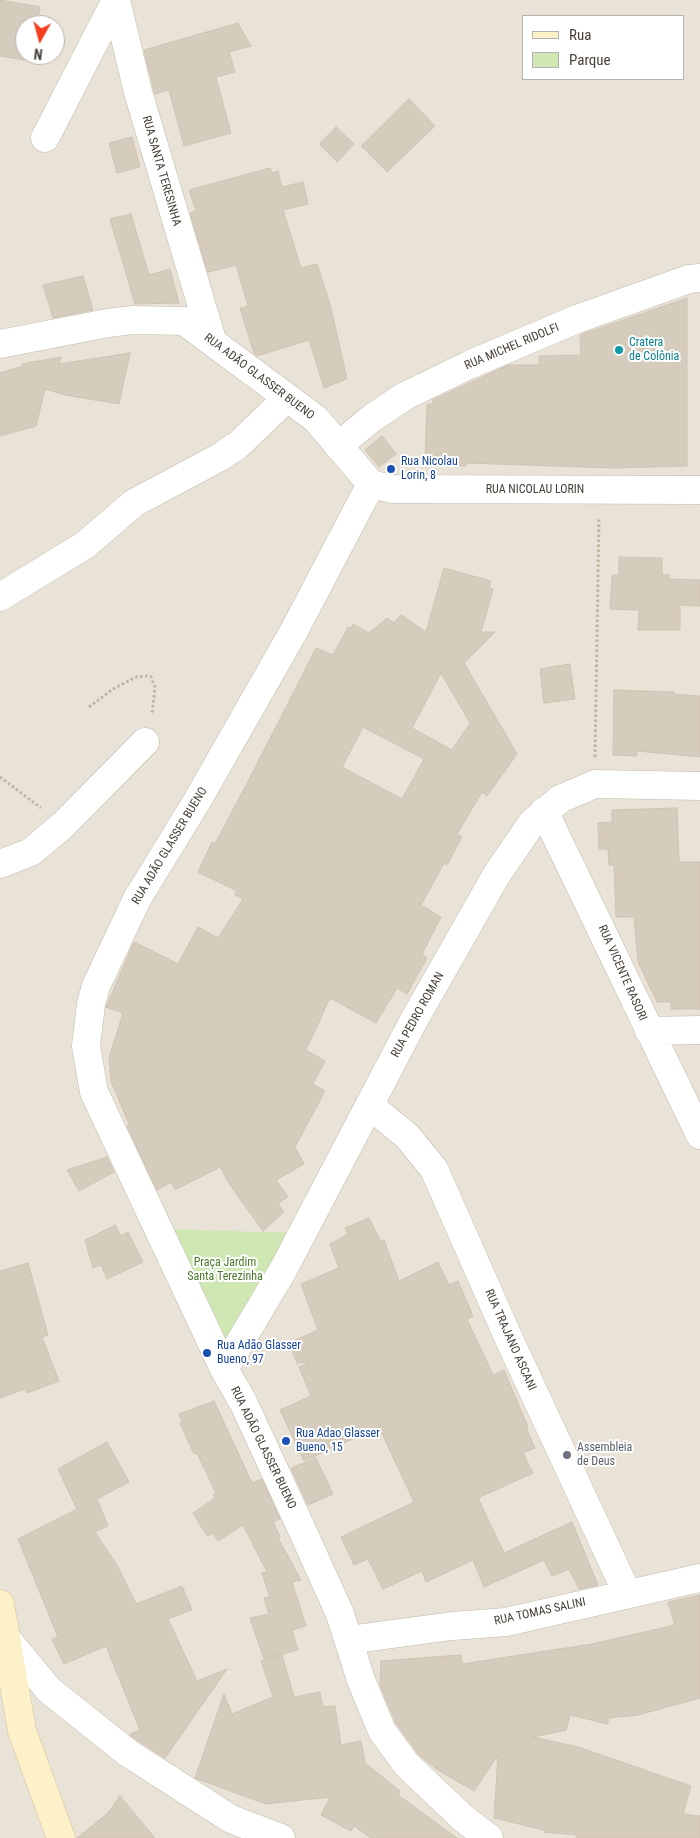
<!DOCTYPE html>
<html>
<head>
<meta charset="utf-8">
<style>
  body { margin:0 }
  #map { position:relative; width:700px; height:1838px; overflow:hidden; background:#f4f1e9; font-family:"Roboto Condensed",sans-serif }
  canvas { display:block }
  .legend { position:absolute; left:522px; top:15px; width:162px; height:65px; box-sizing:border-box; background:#fff; border:1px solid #b5b3af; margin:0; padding:6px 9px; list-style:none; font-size:15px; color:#474137 }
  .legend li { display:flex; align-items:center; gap:10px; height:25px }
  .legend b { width:25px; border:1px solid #b5b3af }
  .north { position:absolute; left:15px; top:15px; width:50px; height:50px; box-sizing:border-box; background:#fff; border:1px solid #b5b3af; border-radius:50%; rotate:187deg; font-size:14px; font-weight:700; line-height:20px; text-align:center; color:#474137 }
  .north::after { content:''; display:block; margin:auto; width:18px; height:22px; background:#f63f1e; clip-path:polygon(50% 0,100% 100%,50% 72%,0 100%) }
</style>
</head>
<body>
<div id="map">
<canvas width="700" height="1838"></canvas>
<ul class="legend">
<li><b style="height:6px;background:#fdf1c9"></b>Rua</li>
<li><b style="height:14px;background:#cfe7b2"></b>Parque</li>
</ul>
<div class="north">N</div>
</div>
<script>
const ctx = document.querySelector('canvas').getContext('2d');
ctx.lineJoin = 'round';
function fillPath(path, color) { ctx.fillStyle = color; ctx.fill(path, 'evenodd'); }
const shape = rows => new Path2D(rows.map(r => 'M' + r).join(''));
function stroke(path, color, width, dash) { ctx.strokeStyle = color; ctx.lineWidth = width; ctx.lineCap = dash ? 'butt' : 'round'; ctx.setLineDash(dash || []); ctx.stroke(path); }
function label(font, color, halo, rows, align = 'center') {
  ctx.font = font + ' "Roboto Condensed",sans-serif'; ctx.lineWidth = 4; ctx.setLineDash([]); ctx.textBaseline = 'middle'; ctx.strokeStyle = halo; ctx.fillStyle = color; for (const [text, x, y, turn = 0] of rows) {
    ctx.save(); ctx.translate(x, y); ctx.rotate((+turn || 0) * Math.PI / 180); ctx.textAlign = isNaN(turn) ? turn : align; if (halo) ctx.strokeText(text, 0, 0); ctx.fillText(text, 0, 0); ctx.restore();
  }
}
fillPath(shape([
  [0,0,700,0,700,1838,0,1838],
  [524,16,684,16,684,79,524,79],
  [25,25,55,25,55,55,25,55]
]), '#e8e2d7');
fillPath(shape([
  [165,1229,293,1233,218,1354]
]), '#cfe7b2');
const building = shape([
  [0,0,40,7,37,25,25,25,25,55,32,55,31,61,0,56,0,0],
  [238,23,251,46,229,52,235,72,216,77,231,133,184,146,169,90,155,94,144,50,238,23],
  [409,99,435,126,387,172,361,146,409,99],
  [336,127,354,144,337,162,319,144,336,127],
  [132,137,140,167,117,173,109,143,132,137],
  [270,168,272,173,278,171,282,187,303,182,308,204,283,210,301,268,317,264,330,304,347,379,324,388,309,340,257,356,254,353,240,308,248,306,236,265,208,272,190,213,196,211,189,190,270,168],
  [131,214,149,275,170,269,179,303,135,304,110,219,131,214],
  [83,276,93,310,53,318,43,285,83,276],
  [687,298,687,466,613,468,466,463,466,466,425,464,427,404,433,404,433,400,508,365,539,365,539,356,581,355,580,335,687,298],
  [130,353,119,404,65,395,45,389,36,426,0,436,0,373,23,366,22,364,61,357,59,364,130,353],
  [382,436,396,454,379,467,365,450,382,436],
  [619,557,662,558,662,575,669,575,669,579,700,580,700,606,680,605,680,630,638,630,639,610,610,609,612,575,619,575,619,557],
  [444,568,491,581,489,588,493,589,481,632,495,632,464,663,517,754,487,796,482,792,457,834,462,837,447,865,444,863,421,905,441,917,422,954,427,958,407,994,397,988,376,1023,330,998,306,1050,325,1061,313,1084,325,1091,295,1147,304,1164,276,1180,288,1197,278,1203,284,1212,263,1231,230,1185,220,1167,175,1190,171,1182,157,1190,127,1126,129,1124,111,1081,109,1058,123,1013,106,1007,134,942,178,964,198,927,218,938,243,899,235,895,237,891,198,872,212,842,215,844,255,768,316,648,333,655,348,627,351,628,353,624,369,633,387,618,394,623,401,615,426,632,444,568],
  [441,673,470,723,452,750,412,728,441,673],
  [363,727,424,759,402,799,342,767,363,727],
  [570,664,575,699,544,703,540,669,570,664],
  [614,690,674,692,673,694,700,696,700,757,637,751,637,756,613,755,614,690],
  [677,808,679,862,700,862,700,1009,671,1009,671,1002,657,1002,638,962,634,917,616,917,614,865,609,865,608,849,599,849,598,823,612,822,612,810,677,808],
  [107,1157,114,1172,79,1191,67,1170,107,1157],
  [369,1218,381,1242,384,1240,399,1281,438,1262,449,1285,458,1281,473,1316,467,1319,493,1375,504,1370,528,1427,526,1428,535,1448,523,1453,533,1473,478,1498,504,1553,572,1522,598,1585,579,1589,569,1569,552,1576,544,1560,484,1587,473,1560,426,1582,422,1571,383,1589,368,1559,354,1565,341,1537,414,1502,379,1427,304,1461,280,1410,311,1396,299,1367,311,1362,297,1363,289,1343,318,1330,301,1284,339,1268,330,1244,348,1234,345,1228,369,1218],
  [115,1225,121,1236,128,1232,143,1262,107,1279,101,1265,93,1268,85,1240,115,1225],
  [28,1263,48,1335,42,1337,59,1381,27,1393,25,1389,0,1398,0,1271,28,1263],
  [214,1401,252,1483,262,1479,280,1519,273,1522,280,1537,278,1538,301,1580,292,1582,306,1626,292,1630,298,1650,264,1659,250,1618,269,1614,264,1598,270,1597,262,1573,267,1572,243,1525,218,1541,213,1533,207,1536,193,1513,215,1498,213,1495,216,1493,197,1453,194,1454,180,1423,182,1423,179,1414,214,1401],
  [107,1442,129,1482,97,1499,108,1526,95,1532,117,1565,136,1604,182,1586,192,1610,168,1619,197,1681,227,1669,165,1758,131,1736,130,1734,140,1730,106,1646,64,1664,52,1639,58,1637,18,1539,77,1509,58,1469,107,1442],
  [316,1458,333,1494,308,1505,291,1468,316,1458],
  [700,1595,700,1698,638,1715,608,1718,608,1724,570,1715,566,1730,533,1737,578,1747,691,1786,683,1814,700,1816,700,1838,576,1838,577,1835,544,1832,544,1830,494,1818,498,1755,474,1791,438,1770,419,1755,396,1723,380,1685,381,1661,461,1655,462,1664,592,1644,675,1625,668,1602,700,1595],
  [282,1655,294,1697,320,1692,323,1707,335,1706,341,1745,361,1741,365,1763,400,1791,398,1795,457,1838,371,1838,354,1826,351,1831,321,1815,330,1797,266,1804,195,1778,224,1694,232,1714,273,1697,261,1661,282,1655],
  [120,1796,155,1838,77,1838,108,1813,120,1796]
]);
fillPath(building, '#d5ccbe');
stroke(building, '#d0c4b1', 1);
const street = shape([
  [116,0,138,92,212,340],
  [45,138,116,0],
  [0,344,108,323,133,320,184,321,316,419,371,484,295,629,197,801,137,899,96,986,91,1004,86,1046,94,1092,224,1369,244,1404,303,1532,340,1614,361,1680,382,1731,407,1765,464,1819,489,1838],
  [338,446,372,418,405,396,471,364,577,319,689,279,700,278],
  [371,484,392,489,700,490],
  [0,597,85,545,134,503,220,457,238,445,287,398],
  [544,811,700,1135],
  [0,864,31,852,63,825,145,742],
  [649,1031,700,1030],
  [369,1105,407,1136,434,1169,509,1339,627,1593],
  [224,1369,283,1270,414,1020,497,874,532,823,560,799,595,784,700,786],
  [5,1637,49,1690,128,1753,231,1819,281,1838],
  [348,1640,452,1626,506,1622,700,1578]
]);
const secondary = shape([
  [0,1604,22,1731,61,1838]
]);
stroke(street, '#c2bbae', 29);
stroke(secondary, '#d3c499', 29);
stroke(shape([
  [89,707,113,689,136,677,147,676,151,677,155,687,152,715],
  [595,757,599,518],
  [0,777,41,808]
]), '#c1b49d', 3, [2.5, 2.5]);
stroke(street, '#fff', 28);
stroke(secondary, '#fdf1c9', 28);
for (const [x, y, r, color] of [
  [619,350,5,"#0f9aa8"],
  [391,469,5,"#1a4fb4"],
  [207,1353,5,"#1a4fb4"],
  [286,1441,5,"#1a4fb4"],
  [567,1455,5,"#6b7280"]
]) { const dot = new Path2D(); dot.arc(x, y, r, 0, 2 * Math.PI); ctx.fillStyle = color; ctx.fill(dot); stroke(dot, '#fff', 2); }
label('12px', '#474137', '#fff', [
  ["RUA SANTA TERESINHA",161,171,74],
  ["RUA MICHEL RIDOLFI",512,347,-23],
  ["RUA ADÃO GLASSER BUENO",259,377,37],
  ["RUA NICOLAU LORIN",535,490],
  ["RUA ADÃO GLASSER BUENO",170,846,-59],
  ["RUA VICENTE RASORI",622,973,66],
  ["RUA PEDRO ROMAN",418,1015,-61],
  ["RUA TRAJANO ASCANI",510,1340,66],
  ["RUA ADÃO GLASSER BUENO",263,1448,64],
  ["RUA TOMAS SALINI",540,1612,-12]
]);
label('12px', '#0d838f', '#fff', [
  ["Cratera",629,343],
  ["de Colônia",629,357]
], 'left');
label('12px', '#164399', '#fff', [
  ["Rua Nicolau",401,462],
  ["Lorin, 8",401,476],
  ["Rua Adão Glasser",217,1346],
  ["Bueno, 97",217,1360],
  ["Rua Adao Glasser",296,1434],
  ["Bueno, 15",296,1448]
], 'left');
label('12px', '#48792b', '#fff', [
  ["Praça Jardim",225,1263],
  ["Santa Terezinha",225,1277]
]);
label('12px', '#5b616d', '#fff', [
  ["Assembleia",577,1448],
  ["de Deus",577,1462]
], 'left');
</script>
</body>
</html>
